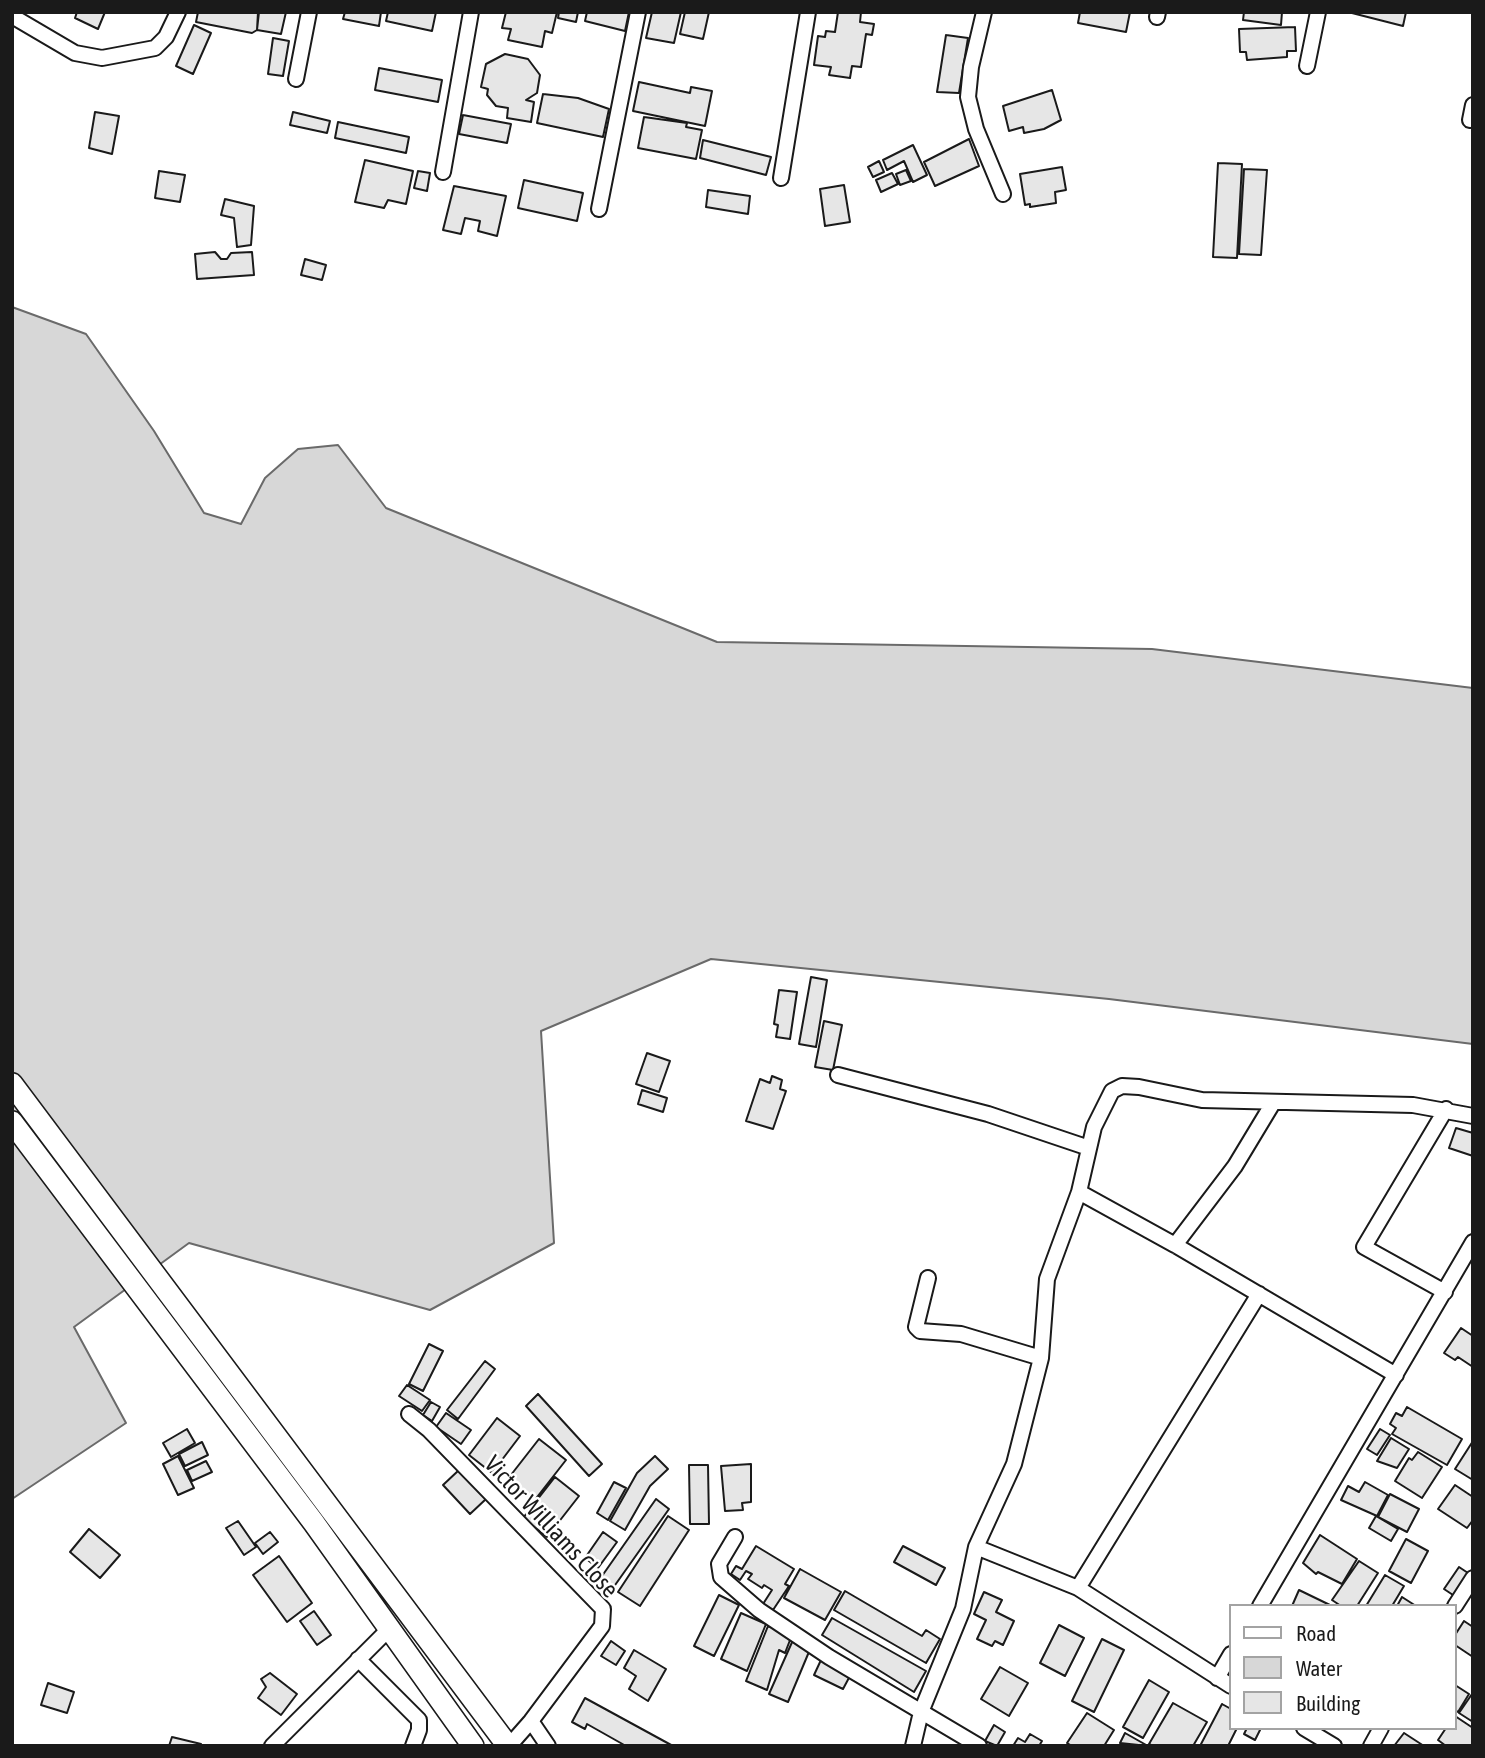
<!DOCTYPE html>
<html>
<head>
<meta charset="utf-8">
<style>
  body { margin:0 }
  #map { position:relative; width:1485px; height:1758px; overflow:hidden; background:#fff; font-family:"Asap Condensed",sans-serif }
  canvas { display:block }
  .frame { position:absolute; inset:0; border:14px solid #1a1a1a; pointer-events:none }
  .legend { position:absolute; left:1229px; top:1604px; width:228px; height:126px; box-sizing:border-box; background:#fff; border:2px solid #a3a3a3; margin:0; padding:9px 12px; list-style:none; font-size:21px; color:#1a1a1a }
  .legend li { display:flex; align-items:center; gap:14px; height:35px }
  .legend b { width:35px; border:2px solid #a3a3a3 }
</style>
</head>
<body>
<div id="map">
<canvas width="1485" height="1758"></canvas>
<div class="frame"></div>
<ul class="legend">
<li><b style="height:9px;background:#fff"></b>Road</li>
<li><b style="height:19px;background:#d7d7d7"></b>Water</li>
<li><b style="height:19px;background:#e6e6e6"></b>Building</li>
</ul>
</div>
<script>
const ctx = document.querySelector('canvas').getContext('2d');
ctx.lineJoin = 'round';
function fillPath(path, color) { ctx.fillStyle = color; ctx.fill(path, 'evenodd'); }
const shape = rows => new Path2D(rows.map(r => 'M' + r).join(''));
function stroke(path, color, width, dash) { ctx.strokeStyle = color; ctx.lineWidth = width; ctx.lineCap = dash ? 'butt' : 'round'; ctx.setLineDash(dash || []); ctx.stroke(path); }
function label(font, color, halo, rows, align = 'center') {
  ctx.font = font + ' "Asap Condensed",sans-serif'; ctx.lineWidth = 5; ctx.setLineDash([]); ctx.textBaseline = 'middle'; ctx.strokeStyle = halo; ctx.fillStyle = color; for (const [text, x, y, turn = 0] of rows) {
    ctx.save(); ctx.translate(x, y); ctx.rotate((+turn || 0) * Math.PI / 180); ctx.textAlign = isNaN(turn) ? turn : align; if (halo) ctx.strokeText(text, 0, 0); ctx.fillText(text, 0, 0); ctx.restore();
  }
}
const water = shape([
  [12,307,86,334,154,431,204,513,241,524,265,478,298,449,338,445,386,508,717,642,1152,649,1473,688,1473,1044,1109,999,711,959,541,1031,554,1243,430,1310,189,1243,74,1327,126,1423,12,1499,12,307]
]);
fillPath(water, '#d7d7d7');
stroke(water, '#6a6a6a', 2);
const building = shape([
  [77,12,105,12,98,29,75,18,77,12],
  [198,12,258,12,257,30,252,33,196,22,198,12],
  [259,12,286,12,281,34,257,30,259,12],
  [345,12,381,12,379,26,343,19,345,12],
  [388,12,436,12,432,31,386,21,388,12],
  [506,12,557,12,552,33,545,31,542,47,508,40,511,29,502,28,506,12],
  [559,12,578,12,576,22,558,18,559,12],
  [587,12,629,12,625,31,585,21,587,12],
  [652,12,681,12,674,43,646,38,652,12],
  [685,12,709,12,703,39,680,34,685,12],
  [838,12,861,12,860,22,874,24,872,35,866,34,861,67,852,66,850,78,829,75,831,67,814,65,818,36,825,37,826,31,835,32,838,12],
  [1080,12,1130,12,1126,32,1078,23,1080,12],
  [1244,12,1282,12,1281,25,1243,20,1244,12],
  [1348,12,1406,12,1403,26,1348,12],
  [194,25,211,33,193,74,176,66,194,25],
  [1295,27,1296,51,1287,51,1287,57,1247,60,1246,52,1240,52,1239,29,1295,27],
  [946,35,968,38,959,93,937,92,946,35],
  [273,38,289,41,283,76,268,74,273,38],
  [505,54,528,59,540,75,537,93,526,100,534,102,531,122,507,118,508,108,496,106,487,95,488,89,481,87,486,64,505,54],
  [379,68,442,80,438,102,375,90,379,68],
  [639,82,690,93,691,87,712,91,705,126,633,111,639,82],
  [1052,90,1061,120,1044,129,1024,133,1023,127,1009,131,1003,106,1052,90],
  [543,94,578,98,609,109,603,137,537,123,543,94],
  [95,112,119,116,112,154,89,148,95,112],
  [293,112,330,121,327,133,290,125,293,112],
  [463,115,511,124,507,143,459,134,463,115],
  [644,117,687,123,686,127,702,130,696,159,638,148,644,117],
  [338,122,409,137,406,153,335,138,338,122],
  [969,139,979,166,935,186,924,162,969,139],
  [703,140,771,157,766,175,700,158,703,140],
  [913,145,927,175,913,182,904,161,887,170,883,160,913,145],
  [365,160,413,171,406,204,388,200,384,208,355,202,365,160],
  [879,161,884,172,873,177,868,167,879,161],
  [1218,163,1242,164,1237,258,1213,257,1218,163],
  [1062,167,1066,190,1055,192,1056,203,1030,207,1030,204,1025,205,1020,174,1062,167],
  [1244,169,1267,170,1261,255,1239,254,1244,169],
  [906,170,911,181,900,185,896,174,906,170],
  [159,171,185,175,180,202,155,198,159,171],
  [418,171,430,173,427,191,414,188,418,171],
  [892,173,898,184,881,192,876,180,892,173],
  [524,180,583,193,577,221,518,208,524,180],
  [844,185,850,222,825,226,820,189,844,185],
  [454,186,506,196,497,236,478,231,480,221,465,218,461,234,443,230,454,186],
  [708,190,750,196,748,214,706,207,708,190],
  [225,199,254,206,251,245,237,247,234,218,221,215,225,199],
  [215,252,221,259,227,259,231,253,252,252,254,275,197,279,195,254,215,252],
  [305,259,326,265,322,280,301,275,305,259],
  [811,977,827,980,816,1047,799,1044,811,977],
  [779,990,797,992,790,1039,776,1037,778,1025,774,1024,779,990],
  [824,1021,842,1025,833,1070,815,1067,824,1021],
  [647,1053,670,1061,659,1092,636,1084,647,1053],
  [772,1076,782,1080,780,1089,786,1091,773,1129,746,1121,760,1079,770,1083,772,1076],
  [642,1090,667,1098,663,1112,638,1104,642,1090],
  [1456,1128,1473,1133,1473,1156,1449,1148,1456,1128],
  [1461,1328,1473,1336,1473,1367,1458,1357,1455,1360,1444,1353,1461,1328],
  [429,1344,443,1351,423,1391,409,1384,429,1344],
  [485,1361,495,1369,458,1419,447,1410,485,1361],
  [407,1385,430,1400,422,1411,399,1396,407,1385],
  [538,1394,602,1464,589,1476,526,1406,538,1394],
  [431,1402,440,1407,432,1421,423,1415,431,1402],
  [1407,1407,1462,1439,1447,1465,1392,1434,1396,1428,1390,1424,1396,1413,1402,1416,1407,1407],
  [446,1413,471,1430,461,1444,436,1427,446,1413],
  [497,1418,520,1436,492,1473,469,1455,497,1418],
  [187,1429,195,1443,171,1457,163,1443,187,1429],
  [1380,1429,1390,1435,1377,1455,1367,1449,1380,1429],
  [1391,1438,1409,1449,1397,1468,1377,1461,1391,1438],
  [539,1439,566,1460,534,1501,507,1480,539,1439],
  [1473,1441,1473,1480,1455,1469,1473,1441],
  [202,1442,208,1455,185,1466,179,1454,202,1442],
  [1418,1452,1442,1467,1422,1498,1395,1481,1409,1458,1412,1460,1418,1452],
  [178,1456,194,1488,178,1495,163,1464,178,1456],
  [655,1456,668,1469,650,1486,625,1530,610,1521,637,1473,655,1456],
  [206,1461,212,1472,192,1481,187,1470,206,1461],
  [751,1464,751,1502,742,1503,743,1510,725,1511,721,1466,751,1464],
  [689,1465,708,1465,709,1524,690,1524,689,1465],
  [459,1470,486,1499,470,1514,443,1485,459,1470],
  [555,1477,579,1496,547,1537,523,1518,555,1477],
  [614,1482,626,1488,608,1520,597,1513,614,1482],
  [1365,1482,1388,1495,1377,1516,1341,1500,1348,1486,1359,1492,1365,1482],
  [1455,1485,1473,1497,1473,1520,1467,1528,1438,1509,1455,1485],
  [1390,1494,1419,1509,1407,1532,1378,1517,1390,1494],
  [656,1499,669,1509,608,1595,595,1586,656,1499],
  [668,1516,689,1530,640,1606,618,1592,668,1516],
  [1376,1516,1398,1529,1391,1541,1369,1528,1376,1516],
  [238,1521,256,1547,244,1555,226,1528,238,1521],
  [89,1529,120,1555,100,1578,70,1552,89,1529],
  [270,1532,278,1542,263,1554,255,1543,270,1532],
  [603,1532,617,1542,598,1568,585,1558,603,1532],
  [1320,1535,1357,1559,1342,1584,1318,1572,1316,1574,1303,1563,1320,1535],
  [1406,1539,1428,1551,1411,1583,1389,1571,1406,1539],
  [756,1546,794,1569,785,1584,789,1586,773,1610,763,1604,772,1590,764,1585,762,1588,748,1579,752,1574,746,1571,740,1580,731,1574,736,1566,742,1569,756,1546],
  [903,1546,945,1568,936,1585,894,1562,903,1546],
  [279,1556,312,1603,287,1622,253,1575,279,1556],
  [1359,1561,1378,1573,1357,1606,1341,1606,1332,1600,1359,1561],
  [1459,1567,1471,1575,1456,1597,1444,1589,1459,1567],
  [800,1569,841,1592,825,1620,784,1598,800,1569],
  [1385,1575,1404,1586,1392,1606,1366,1606,1385,1575],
  [1299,1590,1332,1606,1292,1606,1299,1590],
  [845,1591,922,1636,926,1630,940,1639,926,1663,834,1610,845,1591],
  [984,1592,1002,1600,996,1612,1014,1621,1003,1645,995,1641,992,1646,977,1639,986,1620,974,1614,984,1592],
  [719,1595,739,1605,714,1656,694,1646,719,1595],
  [1402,1597,1416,1606,1397,1606,1402,1597],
  [314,1611,331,1635,317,1645,300,1621,314,1611],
  [741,1613,766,1624,747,1671,721,1659,741,1613],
  [832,1618,926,1671,914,1692,822,1635,832,1618],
  [1464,1621,1473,1627,1473,1657,1455,1645,1455,1635,1464,1621],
  [1059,1625,1084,1638,1065,1676,1040,1663,1059,1625],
  [768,1626,792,1635,785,1653,779,1650,767,1690,746,1681,768,1626],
  [1102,1639,1124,1650,1094,1712,1072,1701,1102,1639],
  [793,1640,811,1647,788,1702,769,1694,793,1640],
  [611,1641,625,1651,616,1665,601,1656,611,1641],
  [634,1650,666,1669,648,1701,629,1689,636,1676,624,1668,634,1650],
  [821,1660,851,1674,843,1689,814,1675,821,1660],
  [1000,1667,1028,1683,1009,1716,981,1699,1000,1667],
  [270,1673,297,1694,281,1715,258,1698,266,1687,261,1679,270,1673],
  [1149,1680,1169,1692,1143,1738,1123,1727,1149,1680],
  [48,1683,74,1692,67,1713,41,1705,48,1683],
  [1455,1685,1469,1694,1458,1712,1455,1710,1455,1685],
  [1472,1694,1473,1695,1473,1722,1459,1713,1472,1694],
  [585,1698,673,1746,626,1746,587,1724,585,1729,572,1722,585,1698],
  [1173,1703,1207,1722,1193,1746,1153,1746,1149,1744,1173,1703],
  [1222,1704,1231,1709,1231,1728,1237,1728,1228,1746,1200,1746,1222,1704],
  [1087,1713,1114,1730,1104,1746,1072,1746,1067,1743,1087,1713],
  [1455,1716,1473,1728,1473,1746,1446,1746,1438,1740,1446,1728,1455,1728,1455,1716],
  [994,1725,1005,1732,997,1746,985,1741,994,1725],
  [1247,1728,1261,1728,1255,1740,1244,1734,1247,1728],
  [1125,1733,1148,1746,1120,1743,1125,1733],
  [1404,1733,1424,1746,1394,1746,1404,1733],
  [1030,1734,1042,1741,1039,1746,1013,1746,1018,1738,1025,1742,1030,1734],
  [172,1737,201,1744,201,1746,169,1746,172,1737]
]);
fillPath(building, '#e6e6e6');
stroke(building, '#1a1a1a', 2);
const minor = shape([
  [984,12,971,67,968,97,976,129,1003,194],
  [12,16,75,53,102,58,155,48,166,37,178,12],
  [1157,17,1158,12],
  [1307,66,1318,12],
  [296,79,309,12],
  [1470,120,1473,105],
  [443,172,471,12],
  [781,178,808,12],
  [599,209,638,12],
  [838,1075,988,1114,1089,1148],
  [1079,1192,1175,1245,1396,1375],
  [1175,1245,1235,1166,1273,1103],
  [928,1278,916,1327,920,1331,961,1334,1041,1358],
  [1445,1292,1364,1247,1446,1109],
  [409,1414,429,1430,603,1609,602,1626,531,1721,509,1746],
  [735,1537,719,1564,721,1577,759,1610,829,1657,979,1746],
  [976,1547,1078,1588,1231,1686],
  [1078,1588,1259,1294],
  [1260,1606,1473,1242],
  [1455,1606,1473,1578],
  [358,1659,419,1720,419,1730,413,1746],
  [1217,1678,1231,1654],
  [531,1721,548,1746],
  [1304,1728,1334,1746],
  [272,1746,389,1629],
  [913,1746,921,1712,963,1609,976,1547,1014,1464,1041,1358,1047,1279,1079,1192,1094,1127,1112,1091,1122,1086,1139,1087,1202,1100,1413,1105,1473,1116],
  [1371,1746,1381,1728]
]);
const secondary = shape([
  [12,1084,508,1746],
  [12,1122,314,1523,473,1746]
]);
stroke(minor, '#1a1a1a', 18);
stroke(secondary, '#1a1a1a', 24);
stroke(minor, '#fff', 14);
stroke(secondary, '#fff', 21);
label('24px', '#1a1a1a', '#fff', [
  ["Victor Williams Close",551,1527,47]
]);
</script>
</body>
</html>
